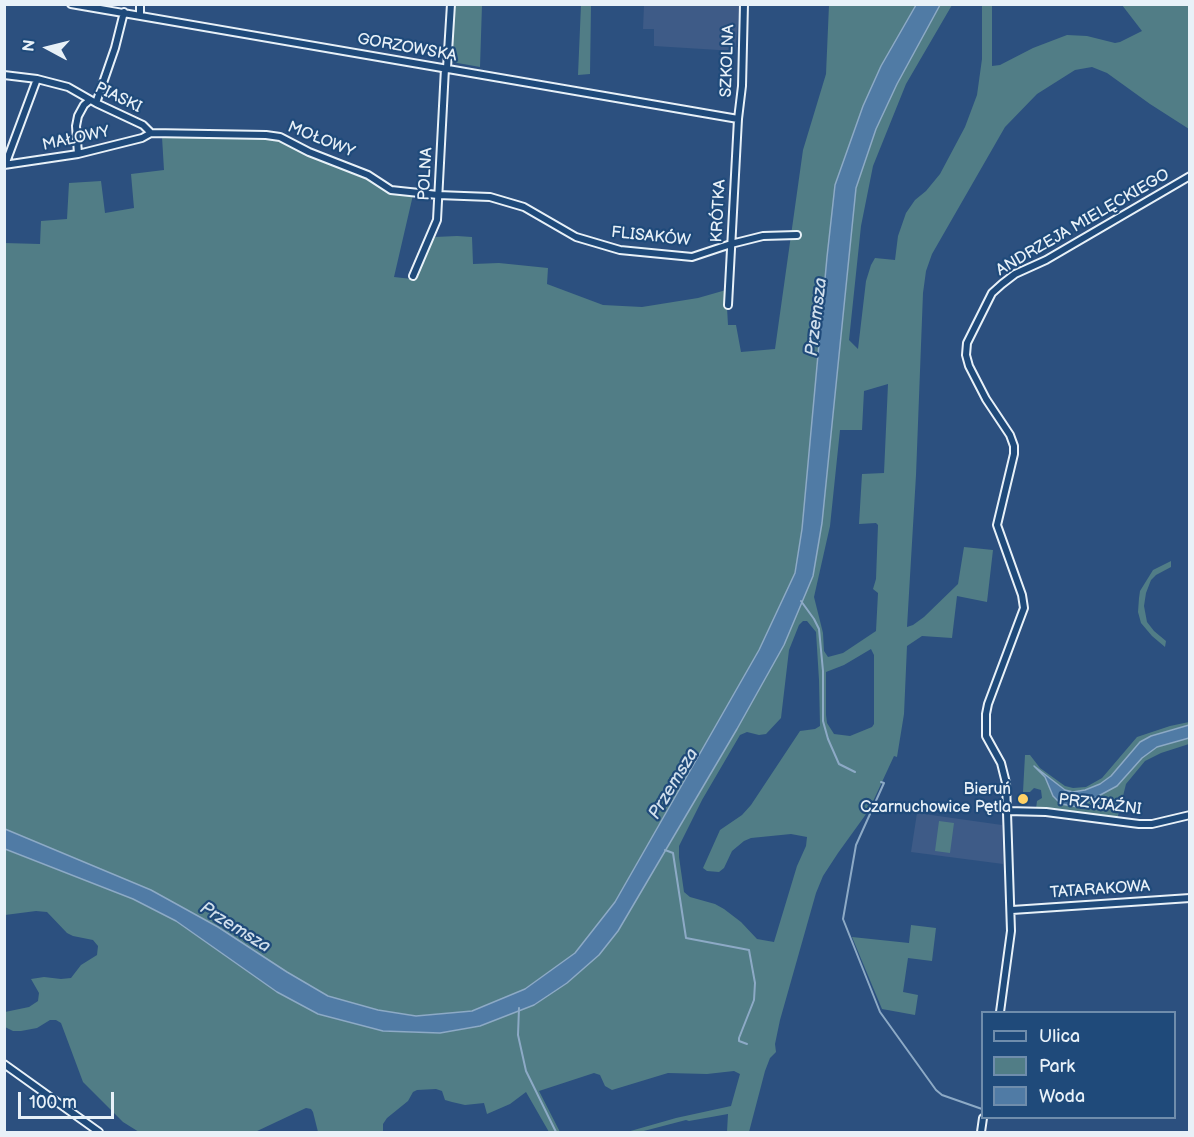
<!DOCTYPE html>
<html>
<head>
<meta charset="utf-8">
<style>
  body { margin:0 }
  #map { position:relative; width:1194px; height:1137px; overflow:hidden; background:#2c507f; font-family:"Balsamiq Sans",sans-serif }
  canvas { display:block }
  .frame { position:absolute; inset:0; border:6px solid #e8f1f8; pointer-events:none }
  .legend { position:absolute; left:981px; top:1011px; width:195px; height:108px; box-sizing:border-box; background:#1f4a7a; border:2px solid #6f8dac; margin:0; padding:8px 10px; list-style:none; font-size:18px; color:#e8f1f8 }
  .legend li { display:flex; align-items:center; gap:12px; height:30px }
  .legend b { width:30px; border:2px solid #6f8dac }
  .north { position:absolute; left:18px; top:18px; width:60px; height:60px; -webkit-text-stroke:4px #1f4a7a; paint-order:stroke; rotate:277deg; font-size:16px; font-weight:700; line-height:24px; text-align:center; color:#e8f1f8 }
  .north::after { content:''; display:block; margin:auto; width:21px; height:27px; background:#e8f1f8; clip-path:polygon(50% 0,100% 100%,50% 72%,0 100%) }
  .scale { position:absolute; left:18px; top:1092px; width:96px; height:27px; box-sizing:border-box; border:3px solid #e8f1f8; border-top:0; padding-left:8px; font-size:18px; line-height:21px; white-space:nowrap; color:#e8f1f8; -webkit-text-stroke:4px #1f4a7a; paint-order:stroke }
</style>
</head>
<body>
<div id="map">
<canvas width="1194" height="1137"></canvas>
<div class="frame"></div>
<ul class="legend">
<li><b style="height:8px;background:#1f4a7a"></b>Ulica</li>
<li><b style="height:16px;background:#517d86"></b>Park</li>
<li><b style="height:16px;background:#507ba5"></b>Woda</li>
</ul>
<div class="north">N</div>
<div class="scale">100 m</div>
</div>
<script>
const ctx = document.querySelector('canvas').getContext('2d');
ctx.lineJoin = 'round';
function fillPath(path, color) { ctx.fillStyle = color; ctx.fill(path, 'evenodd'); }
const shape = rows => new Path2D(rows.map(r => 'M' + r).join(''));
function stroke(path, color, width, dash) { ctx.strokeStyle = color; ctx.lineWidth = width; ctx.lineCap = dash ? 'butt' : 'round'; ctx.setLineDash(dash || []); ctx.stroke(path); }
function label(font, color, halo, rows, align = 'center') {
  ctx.font = font + ' "Balsamiq Sans",sans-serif'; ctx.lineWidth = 4.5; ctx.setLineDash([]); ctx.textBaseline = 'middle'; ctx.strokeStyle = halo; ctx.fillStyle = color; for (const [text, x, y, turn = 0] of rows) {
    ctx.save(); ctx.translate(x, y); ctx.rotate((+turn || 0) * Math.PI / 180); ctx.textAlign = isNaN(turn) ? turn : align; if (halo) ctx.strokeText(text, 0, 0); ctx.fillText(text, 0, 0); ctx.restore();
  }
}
fillPath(shape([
  [644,5,740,5,735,51,654,46,654,29,643,29],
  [917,813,1002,825,1003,864,911,852]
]), '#3e5b87');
fillPath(shape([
  [454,5,482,5,480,67,452,62],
  [581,5,591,5,590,74,578,75],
  [829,5,916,5,881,66,863,106,835,185,802,529,795,573,759,650,615,902,575,953,525,989,472,1011,416,1016,378,1010,328,996,287,972,218,927,151,890,5,829,4,243,40,244,41,221,67,219,69,183,101,181,105,213,134,208,131,174,164,170,162,137,281,139,305,154,359,173,389,193,413,195,394,277,412,279,435,237,457,236,472,237,473,264,499,263,548,268,547,284,603,305,642,307,698,298,726,290,728,325,736,325,741,352,775,349,803,150,826,74],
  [940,5,952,5,906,84,873,166,861,226,849,340,858,349,866,281,871,265,875,258,895,260,898,236,906,213,915,200,926,191,940,174,965,127,977,95,982,59,982,5,992,5,992,66,1000,65,1033,48,1067,35,1087,36,1115,43,1120,42,1142,31,1122,5,1189,5,1189,129,1150,104,1107,73,1092,67,1075,70,1037,94,1005,127,932,254,926,271,923,293,916,475,907,627,913,625,924,617,958,584,964,547,993,550,987,602,957,596,952,638,922,636,907,646,904,714,897,757,894,756,869,810,838,853,823,876,816,893,780,1020,775,1044,776,1052,770,1058,765,1071,749,1132,727,1132,728,1114,689,1121,686,1120,640,1132,627,1132,676,1118,731,1106,740,1074,734,1071,707,1074,668,1073,612,1090,605,1086,600,1075,594,1073,539,1091,560,1132,549,1132,526,1092,510,1104,487,1114,484,1103,465,1105,452,1102,445,1100,442,1091,436,1089,417,1090,413,1092,408,1101,387,1118,383,1124,383,1132,318,1132,313,1112,311,1109,306,1108,255,1132,139,1132,123,1122,83,1082,61,1023,56,1020,50,1020,37,1028,21,1031,13,1031,5,1027,5,1012,29,1007,38,1001,39,993,31,979,44,977,61,979,71,978,81,965,97,955,98,946,93,940,73,936,67,933,47,912,36,911,5,915,4,849,133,899,176,921,277,992,318,1014,383,1031,440,1033,480,1026,534,1005,567,983,599,955,655,869,737,729,784,645,813,576,822,523,856,188,876,129,897,84],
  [888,384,884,473,862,474,859,524,876,523,878,525,876,579,873,589,878,593,876,631,843,653,828,657,824,651,823,633,814,597,830,526,840,430,862,430,864,391],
  [803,621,807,621,816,632,819,680,820,726,815,729,800,731,751,805,742,815,720,830,703,868,707,871,719,872,724,868,732,851,744,841,751,838,791,834,807,837,806,846,797,866,774,942,757,939,741,922,724,909,715,904,690,897,684,892,679,857,679,846,702,800,740,735,747,732,759,735,766,734,781,718,789,650,799,625],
  [871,649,874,655,874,724,872,727,850,736,834,734,827,723,826,715,826,672,844,665],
  [1171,561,1171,567,1156,575,1151,580,1146,593,1144,606,1147,622,1154,631,1166,641,1165,647,1152,636,1141,623,1138,612,1139,598,1140,591,1153,570],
  [1189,722,1189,725,1151,736,1140,742,1111,776,1100,784,1085,790,1073,792,1065,790,1037,769,1045,777,1053,796,1117,786,1142,758,1157,747,1189,738,1189,744,1161,753,1145,761,1126,784,1117,820,1056,810,1036,809,1037,801,1042,798,1041,790,1034,788,1030,792,1023,792,1025,755,1030,755,1040,768,1065,786,1073,788,1086,787,1102,778,1137,737,1170,726],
  [939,821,954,823,950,853,935,851],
  [911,925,936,928,932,961,908,958,903,992,918,995,915,1015,882,1009,852,937,909,943]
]), '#517d86');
const water = shape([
  [916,5,940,5,897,84,876,129,856,188,822,523,813,576,784,645,737,729,618,931,599,955,567,983,534,1005,480,1026,440,1033,383,1031,318,1014,277,992,176,921,133,899,5,849,5,829,151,890,218,927,287,972,328,996,378,1010,416,1016,472,1011,525,989,575,953,615,902,759,650,795,573,802,529,827,257,835,185,863,106,881,66,916,5],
  [1189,725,1189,738,1157,747,1142,758,1117,786,1078,807,1061,804,1053,796,1045,777,1034,766,1065,790,1073,792,1085,790,1100,784,1111,776,1140,742,1151,736,1189,725]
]);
fillPath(water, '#507ba5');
stroke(water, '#8daac6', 1.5);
stroke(shape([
  [801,601,814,619,819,629,823,671,823,721,828,739,839,764,855,772],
  [881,782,884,783,856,845,843,919,880,1012,936,1090,942,1095,982,1109],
  [665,850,673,853,686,938,749,950,755,983,754,1000,739,1038,739,1041,747,1044],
  [519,1008,518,1035,526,1071,556,1132],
  [4,1131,6,1132]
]), '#8daac6', 2);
const minor = shape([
  [71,4,738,119],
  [140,16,140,4],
  [447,68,451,4],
  [4,75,37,79,68,87,96,103,143,125,151,133],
  [96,103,115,48,124,12],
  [151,133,266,135,280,137,309,152,368,175,391,190,438,195,490,197,524,207,576,237,620,250,692,257,731,244,763,236,797,235],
  [78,154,76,126,78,116,84,105,90,100],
  [4,165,78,154,142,138,151,133],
  [5,165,37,79],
  [413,276,437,220,445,68],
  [728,305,738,119,742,86,744,4],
  [1007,811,1046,812,1139,824,1152,824,1190,815],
  [1012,910,1190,898],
  [1000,1012,1011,931,1006,783,1001,763,986,736,986,714,988,704,1024,608,1022,595,997,525,1014,454,1014,446,1010,435,986,399,969,366,966,355,967,343,992,293,1002,284,1015,274,1046,260,1190,176],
  [4,1064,99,1132],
  [981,1132,983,1118]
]);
stroke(minor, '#e8f1f8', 10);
stroke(minor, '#1f4a7a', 6);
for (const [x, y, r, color] of [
  [1023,799,6,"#ffd166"]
]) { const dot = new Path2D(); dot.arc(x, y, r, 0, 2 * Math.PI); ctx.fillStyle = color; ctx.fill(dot); stroke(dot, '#1f4a7a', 2); }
label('16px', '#e8f1f8', '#1f4a7a', [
  ["GORZOWSKA",407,48,10],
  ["SZKOLNA",728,61,-88],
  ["PIASKI",118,98,26],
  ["MAŁOWY",76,139,-12],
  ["MOŁOWY",321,140,22],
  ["POLNA",426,174,-87],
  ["KRÓTKA",719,211,-87],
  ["ANDRZEJA MIELĘCKIEGO",1083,223,-30],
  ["FLISAKÓW",651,237,6],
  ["PRZYJAŹNI",1100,805,7],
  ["TATARAKOWA",1100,890,-4]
]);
label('16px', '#e8f1f8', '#1f4a7a', [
  ["Bieruń",1011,790],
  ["Czarnuchowice Pętla",1011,808]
], 'right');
label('italic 18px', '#d1dfec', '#1f4a7a', [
  ["Przemsza",817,317,-83],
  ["Przemsza",674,784,-59],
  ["Przemsza",235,928,32]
]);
</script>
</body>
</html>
